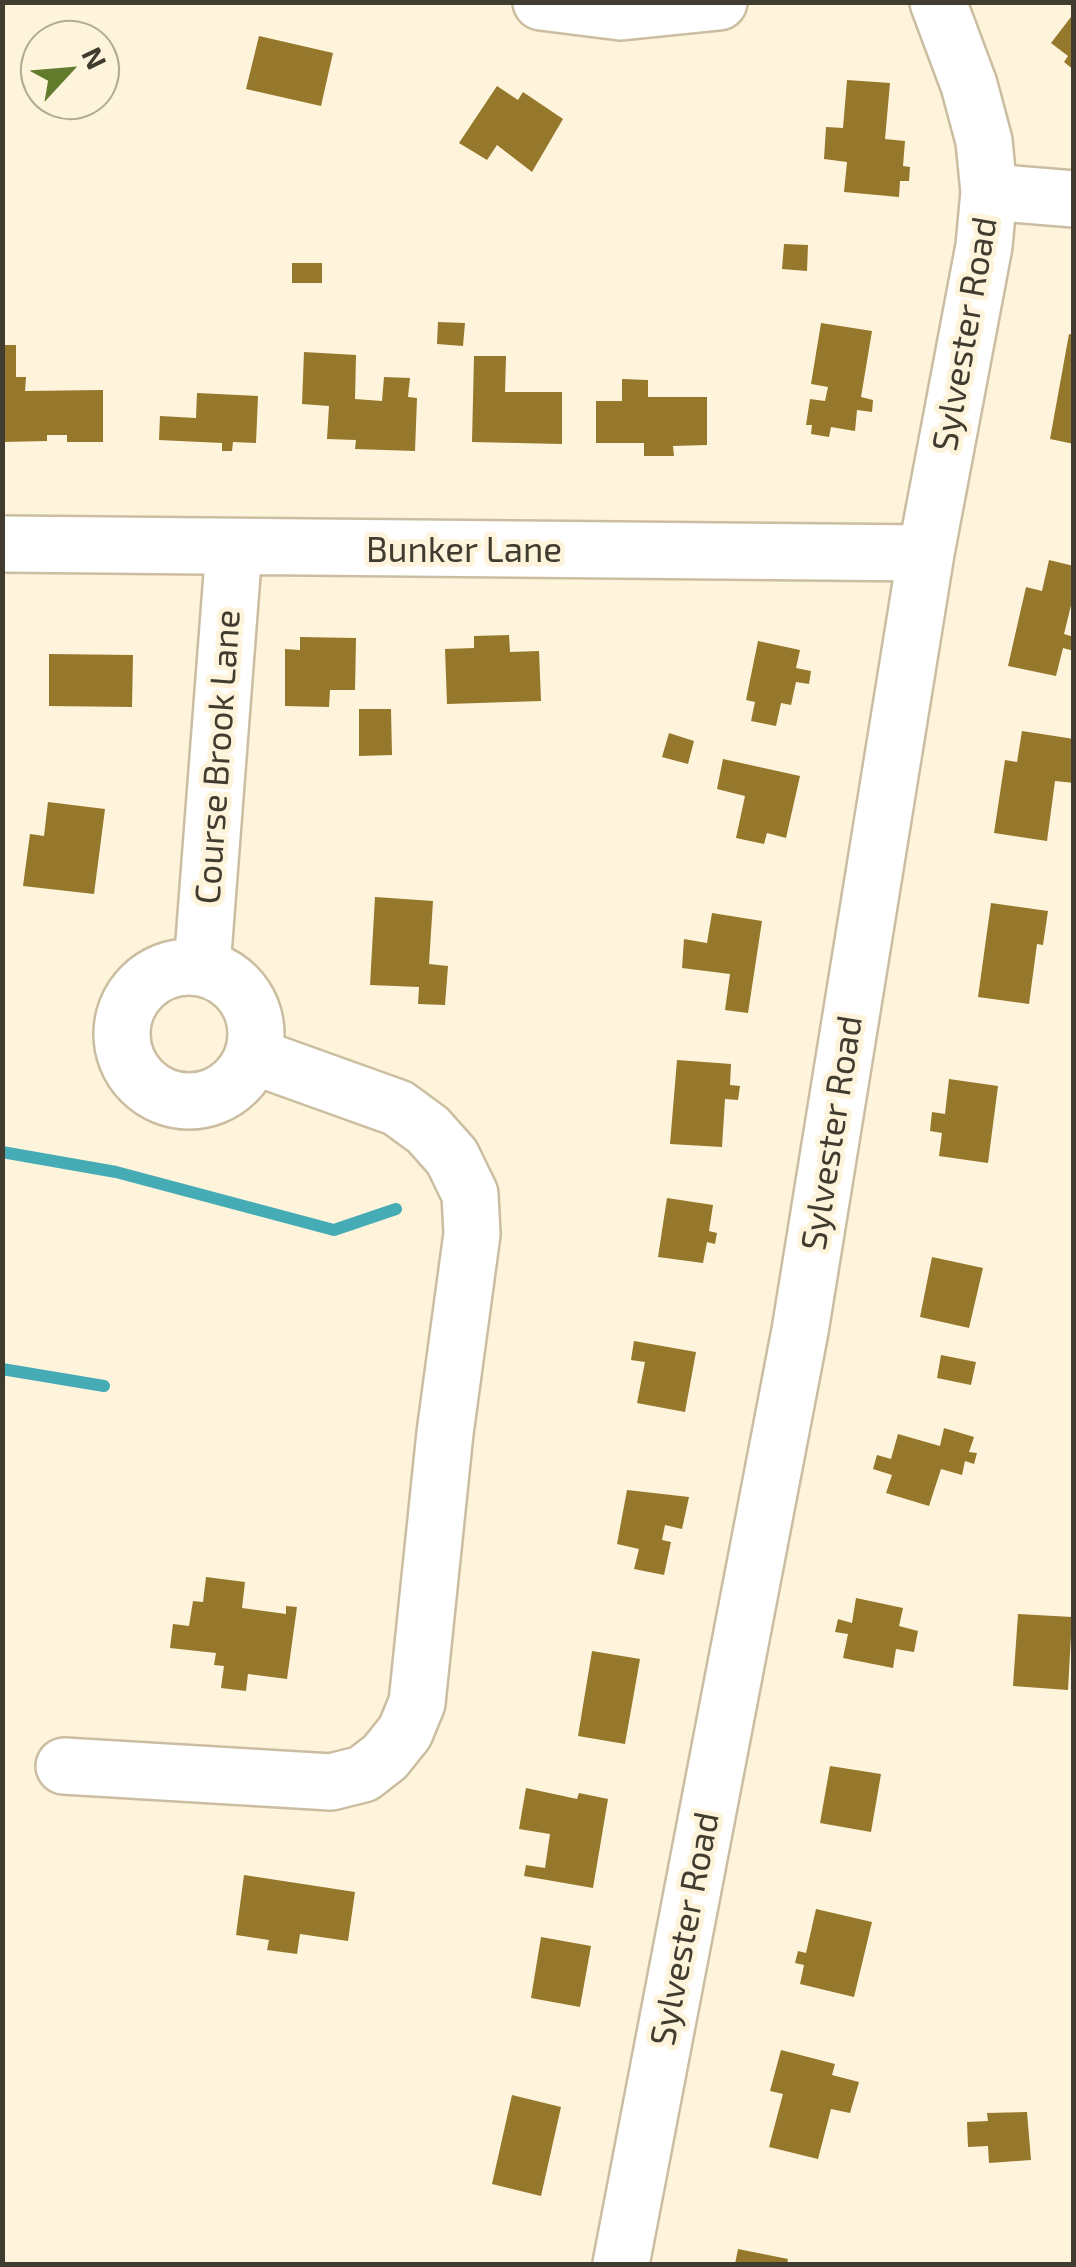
<!DOCTYPE html>
<html>
<head>
<meta charset="utf-8">
<style>
  body { margin:0 }
  #map { position:relative; width:1076px; height:2267px; overflow:hidden; background:#fef3db; font-family:"Exo 2",sans-serif }
  canvas { display:block }
  .frame { position:absolute; inset:0; border:5px solid #413c30; pointer-events:none }
  .north { position:absolute; left:20px; top:20px; width:100px; height:100px; box-sizing:border-box; background:#fef3db; border:2px solid #b2aa97; border-radius:50%; rotate:64deg; font-size:28px; font-weight:700; line-height:40px; text-align:center; color:#413c30 }
  .north::after { content:''; display:block; margin:auto; width:35px; height:45px; background:#637b2d; clip-path:polygon(50% 0,100% 100%,50% 72%,0 100%) }
</style>
</head>
<body>
<div id="map">
<canvas width="1076" height="2267"></canvas>
<div class="frame"></div>
<div class="north">N</div>
</div>
<script>
const ctx = document.querySelector('canvas').getContext('2d');
ctx.lineJoin = 'round';
const shape = rows => new Path2D(rows.map(r => 'M' + r).join(''));
function stroke(path, color, width, dash) { ctx.strokeStyle = color; ctx.lineWidth = width; ctx.lineCap = dash ? 'butt' : 'round'; ctx.setLineDash(dash || []); ctx.stroke(path); }
function fillPath(path, color) { ctx.fillStyle = color; ctx.fill(path, 'evenodd'); }
function label(font, color, halo, rows, align = 'center') {
  ctx.font = font + ' "Exo 2",sans-serif'; ctx.lineWidth = 10; ctx.setLineDash([]); ctx.textBaseline = 'middle'; ctx.strokeStyle = halo; ctx.fillStyle = color; for (const [text, x, y, turn = 0] of rows) {
    ctx.save(); ctx.translate(x, y); ctx.rotate((+turn || 0) * Math.PI / 180); ctx.textAlign = isNaN(turn) ? turn : align; if (halo) ctx.strokeText(text, 0, 0); ctx.fillText(text, 0, 0); ctx.restore();
  }
}
stroke(shape([
  [2,1152,116,1172,334,1230,396,1209],
  [2,1369,104,1386]
]), '#45acb6', 12);
fillPath(shape([
  [1074,13,1074,70,1064,62,1068,56,1051,43],
  [259,36,333,53,321,106,246,89],
  [847,80,890,83,885,139,905,141,903,166,910,167,909,181,900,181,899,197,844,192,847,162,824,159,826,127,843,128],
  [497,86,518,100,523,92,563,119,532,172,497,145,487,160,459,143],
  [784,244,808,245,807,271,782,269],
  [292,263,322,263,322,283,292,283],
  [438,322,465,323,463,346,437,344],
  [821,323,872,331,861,397,873,400,872,412,857,410,855,431,831,427,829,437,811,434,812,425,806,425,810,399,825,401,828,387,811,384],
  [1069,334,1074,335,1074,444,1050,439],
  [2,345,16,345,16,377,26,377,25,391,103,390,103,442,67,442,67,435,47,435,47,441,2,442],
  [304,352,356,355,355,399,382,401,384,377,410,378,408,397,417,398,415,451,355,449,356,440,327,439,329,406,302,404],
  [474,356,506,356,505,392,562,392,562,444,472,442],
  [622,379,648,380,648,397,707,397,707,445,673,446,674,456,644,456,644,443,596,443,596,401,622,401],
  [197,393,258,396,256,443,233,442,232,451,222,451,222,443,159,440,160,416,196,418],
  [1049,560,1074,566,1074,593,1064,634,1074,637,1074,651,1063,648,1056,676,1008,666,1026,587,1042,591],
  [509,635,510,652,539,651,541,701,447,704,445,649,474,648,474,636],
  [300,637,356,638,355,690,330,690,329,707,285,706,285,649,300,650],
  [758,641,800,650,796,668,811,671,809,684,796,682,791,705,781,703,776,726,751,721,755,702,746,700],
  [49,654,133,655,132,707,49,706],
  [359,709,391,709,392,755,359,756],
  [1022,731,1074,739,1074,783,1055,781,1047,841,994,833,1005,760,1017,762],
  [669,733,694,741,688,764,662,757],
  [723,759,800,776,786,838,767,833,764,844,736,838,745,796,717,789],
  [48,802,105,809,94,894,23,886,30,834,44,836],
  [375,897,433,901,429,964,448,966,445,1005,418,1004,419,987,370,985],
  [991,903,1048,911,1043,945,1037,944,1029,1004,978,997],
  [712,913,762,921,748,1013,725,1010,730,974,682,968,684,939,707,943],
  [677,1060,731,1064,730,1085,740,1086,738,1100,725,1099,722,1147,670,1144],
  [949,1079,998,1086,988,1163,939,1156,942,1133,930,1131,932,1112,945,1114],
  [667,1198,713,1205,709,1231,717,1233,715,1244,707,1242,703,1263,658,1257],
  [932,1257,983,1268,969,1328,920,1317],
  [634,1341,696,1352,685,1412,637,1403,645,1362,631,1360],
  [941,1355,976,1362,971,1385,937,1378],
  [944,1428,974,1437,969,1452,977,1453,974,1464,965,1461,962,1475,941,1469,929,1506,886,1493,892,1475,873,1469,877,1455,891,1459,898,1434,940,1446],
  [627,1490,689,1497,682,1529,665,1525,662,1540,671,1542,664,1575,634,1569,639,1549,617,1544],
  [206,1577,245,1582,242,1608,286,1614,286,1606,297,1607,287,1679,248,1674,246,1691,221,1688,224,1666,214,1665,216,1653,170,1648,173,1624,189,1626,193,1601,203,1602],
  [856,1598,903,1608,899,1626,918,1631,914,1652,896,1649,893,1668,843,1658,848,1634,835,1632,838,1619,852,1623],
  [1018,1614,1072,1617,1068,1690,1013,1686],
  [592,1651,640,1659,625,1744,578,1736],
  [830,1766,881,1774,871,1832,820,1823],
  [526,1788,577,1799,579,1793,608,1799,593,1888,524,1876,526,1865,545,1868,550,1834,519,1829],
  [244,1875,355,1892,348,1941,300,1934,297,1954,267,1950,269,1940,236,1935],
  [816,1909,872,1922,854,1997,800,1984,804,1965,795,1963,798,1951,806,1953],
  [541,1937,591,1946,580,2007,531,1998],
  [781,2050,835,2064,832,2075,859,2082,850,2113,831,2109,818,2159,769,2147,783,2094,770,2091],
  [512,2095,561,2107,541,2196,492,2184],
  [1027,2112,1031,2160,989,2163,988,2146,968,2147,967,2122,988,2121,987,2113],
  [738,2249,788,2259,787,2264,735,2264]
]), '#96782c');
const minor = shape([
  [541,2,621,12,719,2],
  [989,192,1074,199],
  [2,544,926,553],
  '122 1034a67 67 0 1 1 134 0a67 67 0 1 1-134 0Z',
  [202,967,234,548],
  [64,1766,331,1782,363,1774,385,1757,405,1732,417,1703,445,1433,472,1234,470,1194,452,1157,428,1130,398,1108,253,1056],
  [621,2264,800,1331,926,553,984,246,989,192,984,141,969,85,938,2]
]);
stroke(minor, '#cbbea0', 60);
stroke(minor, '#fff', 55);
label('35px', '#413c30', '#fef3db', [
  ["Sylvester Road",965,334,-80],
  ["Bunker Lane",464,550],
  ["Course Brook Lane",218,757,-86],
  ["Sylvester Road",832,1133,-81],
  ["Sylvester Road",685,1929,-79]
]);
</script>
</body>
</html>
